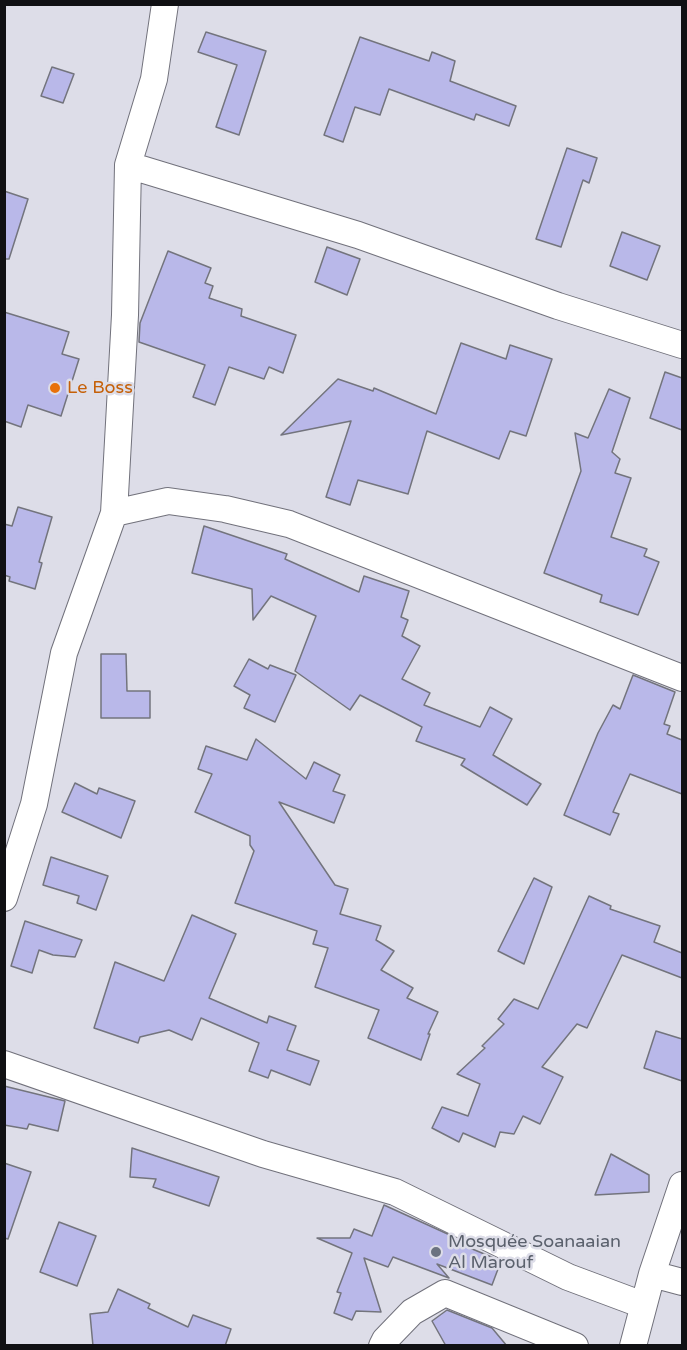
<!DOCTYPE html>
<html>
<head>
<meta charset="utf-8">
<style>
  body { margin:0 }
  #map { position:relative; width:687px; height:1350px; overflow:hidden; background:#dddde8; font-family:"Varela Round",sans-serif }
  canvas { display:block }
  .frame { position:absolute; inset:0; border:6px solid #101013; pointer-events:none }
</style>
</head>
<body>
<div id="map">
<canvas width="687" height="1350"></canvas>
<div class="frame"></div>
</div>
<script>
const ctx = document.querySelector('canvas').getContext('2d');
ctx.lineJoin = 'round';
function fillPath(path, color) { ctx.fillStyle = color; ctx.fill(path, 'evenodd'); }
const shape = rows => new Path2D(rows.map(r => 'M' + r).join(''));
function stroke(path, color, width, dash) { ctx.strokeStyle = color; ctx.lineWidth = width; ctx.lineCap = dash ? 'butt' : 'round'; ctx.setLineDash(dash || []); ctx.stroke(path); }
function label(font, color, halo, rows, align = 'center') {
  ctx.font = font + ' "Varela Round",sans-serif'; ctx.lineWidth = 5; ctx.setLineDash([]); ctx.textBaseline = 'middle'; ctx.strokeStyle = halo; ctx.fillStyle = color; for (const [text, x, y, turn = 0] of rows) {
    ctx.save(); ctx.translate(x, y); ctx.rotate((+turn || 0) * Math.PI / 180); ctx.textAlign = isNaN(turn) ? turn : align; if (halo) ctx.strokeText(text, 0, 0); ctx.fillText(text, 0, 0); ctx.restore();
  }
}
const building = shape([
  [206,32,266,51,239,135,216,127,237,65,198,52,206,32],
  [360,37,429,61,432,52,455,61,450,81,516,106,509,126,476,114,474,120,389,89,380,115,355,107,343,142,324,135,360,37],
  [52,67,74,74,63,103,41,96,52,67],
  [567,148,597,158,589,183,583,180,561,247,536,239,567,148],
  [4,191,28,199,9,259,4,259,4,191],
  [622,232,660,246,647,280,610,266,622,232],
  [327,247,360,259,347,295,315,282,327,247],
  [168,251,211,268,205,283,213,286,209,298,242,309,241,316,296,335,283,373,269,367,264,379,229,367,215,405,193,397,205,365,139,342,140,323,168,251],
  [4,312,69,332,62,354,79,359,61,416,28,405,21,427,4,421,4,312],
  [461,343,506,359,510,345,552,359,526,436,510,431,499,459,427,431,408,494,358,480,350,505,326,497,351,421,281,435,338,379,373,391,374,388,436,414,461,343],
  [665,372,682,378,682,430,650,418,665,372],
  [609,389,630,398,612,452,620,459,615,473,631,478,611,537,647,549,644,556,659,562,638,615,600,602,602,595,544,573,581,471,575,433,588,438,609,389],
  [18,507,52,517,39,562,42,563,35,589,9,581,10,577,4,575,4,524,12,526,18,507],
  [204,526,287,554,285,559,359,592,364,576,409,591,401,617,408,620,402,636,420,646,402,679,430,693,424,705,480,727,490,707,512,719,493,755,541,784,527,805,461,765,465,759,416,741,422,727,360,695,350,710,295,671,316,616,271,596,253,620,252,589,192,573,204,526],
  [101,654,126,654,127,691,150,691,150,718,101,718,101,654],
  [249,659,268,669,270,665,296,675,275,722,244,708,250,695,234,686,249,659],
  [633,675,675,692,664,724,670,726,667,734,682,740,682,794,630,774,613,812,619,814,610,835,564,815,598,733,613,705,620,709,633,675],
  [256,739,306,779,314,762,340,775,333,791,345,795,334,823,279,802,335,885,348,889,340,914,381,926,376,940,394,951,381,970,413,988,407,998,438,1012,428,1034,430,1034,421,1060,368,1038,379,1010,315,987,328,948,313,944,317,931,235,903,254,851,250,845,250,836,195,812,212,774,198,769,206,746,247,760,256,739],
  [75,783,97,794,99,788,135,801,121,838,62,812,75,783],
  [51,857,108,876,96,910,77,903,79,896,43,885,51,857],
  [534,878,552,887,524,964,498,951,534,878],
  [589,896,611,906,610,909,660,926,654,942,682,953,682,978,622,955,587,1028,577,1024,542,1067,563,1077,540,1124,523,1116,514,1134,500,1132,495,1147,463,1133,459,1142,432,1128,442,1107,468,1116,480,1084,457,1074,485,1048,482,1046,504,1024,498,1019,514,999,538,1009,589,896],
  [192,915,236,934,209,998,267,1023,269,1016,296,1026,287,1050,319,1061,310,1085,271,1070,268,1078,249,1071,259,1043,201,1018,192,1040,169,1030,140,1037,138,1043,94,1028,115,962,164,981,192,915],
  [25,921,82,940,75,957,53,955,39,950,32,973,11,966,25,921],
  [656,1031,682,1039,682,1081,644,1068,656,1031],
  [4,1086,65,1101,58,1131,29,1124,27,1129,4,1125,4,1086],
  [132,1148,219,1177,209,1206,153,1187,156,1179,130,1177,132,1148],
  [611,1154,649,1175,649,1192,595,1195,611,1154],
  [4,1163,31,1172,8,1239,4,1238,4,1163],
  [384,1205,452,1236,451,1239,458,1243,501,1261,492,1285,437,1264,449,1278,393,1257,388,1267,364,1258,381,1312,356,1311,352,1320,334,1313,341,1293,337,1292,352,1253,317,1238,350,1238,354,1229,372,1236,384,1205],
  [59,1222,96,1236,77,1286,40,1272,59,1222],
  [118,1289,150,1304,148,1308,188,1327,193,1315,231,1329,225,1346,93,1346,90,1314,108,1312,118,1289],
  [447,1310,492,1328,507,1346,446,1346,432,1321,447,1310]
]);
fillPath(building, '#b9b8e9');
stroke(building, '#73747d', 1.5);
const minor = shape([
  [128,165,358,235,558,306,682,345],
  [114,513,168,501,225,509,289,524,682,678],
  [4,898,34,804,64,653,114,513,125,315,128,165,154,79,165,4],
  [4,1064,263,1154,395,1192,568,1277,643,1305],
  [652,1274,682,1282],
  [382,1346,385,1340,412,1312,445,1293,575,1346],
  [633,1346,652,1274,682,1185]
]);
stroke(minor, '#71717b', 28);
stroke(minor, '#fff', 26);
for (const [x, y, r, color] of [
  [55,388,6,"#e8710a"],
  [436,1252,6,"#6b7280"]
]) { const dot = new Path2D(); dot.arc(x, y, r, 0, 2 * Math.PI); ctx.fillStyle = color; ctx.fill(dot); stroke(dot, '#dddde8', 2); }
label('18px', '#c56008', '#dddde8', [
  ["Le Boss",67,388]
], 'left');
label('18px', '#5b616d', '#dddde8', [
  ["Mosquée Soanaaian",448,1242],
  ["Al Marouf",448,1263]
], 'left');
</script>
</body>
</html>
